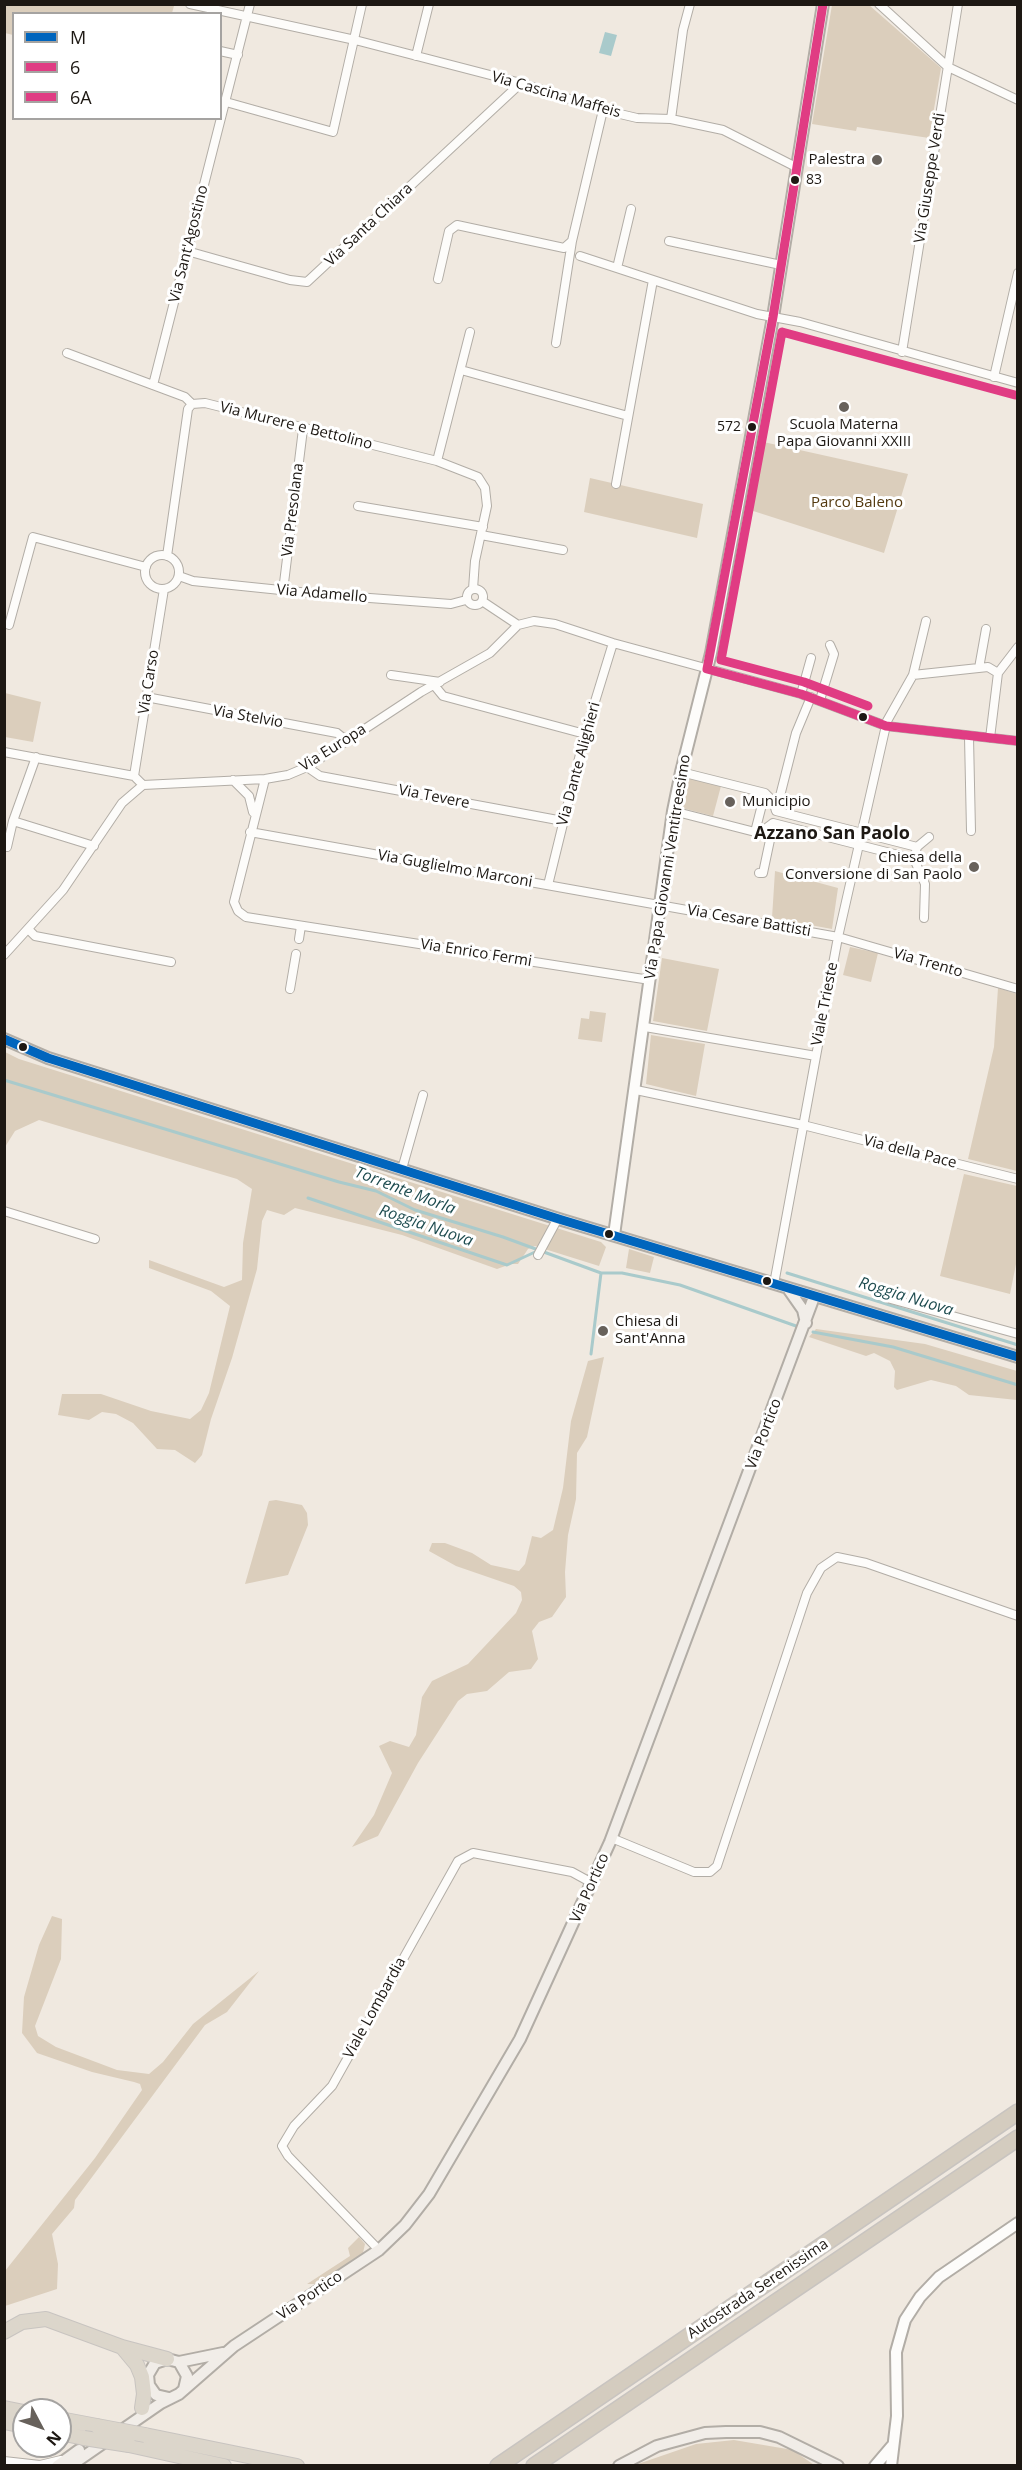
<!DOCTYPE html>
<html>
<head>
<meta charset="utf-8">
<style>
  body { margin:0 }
  #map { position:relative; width:1022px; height:2470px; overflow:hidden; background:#f0e9e0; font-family:"Open Sans",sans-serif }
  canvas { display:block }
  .frame { position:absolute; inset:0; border:6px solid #1d1813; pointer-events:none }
  .legend { position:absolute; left:12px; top:12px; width:210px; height:108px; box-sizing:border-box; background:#fff; border:2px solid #a5a3a1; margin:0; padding:8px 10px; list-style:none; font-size:18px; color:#1d1813 }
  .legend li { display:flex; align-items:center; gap:12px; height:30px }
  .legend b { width:30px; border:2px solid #a5a3a1 }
  .north { position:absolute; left:12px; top:2398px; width:60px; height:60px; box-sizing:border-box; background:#fff; border:2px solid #a5a3a1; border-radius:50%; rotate:131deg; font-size:16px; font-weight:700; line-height:24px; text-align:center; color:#1d1813 }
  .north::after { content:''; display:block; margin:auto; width:21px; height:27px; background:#67615b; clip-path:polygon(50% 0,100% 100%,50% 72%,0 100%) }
</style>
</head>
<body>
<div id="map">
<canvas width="1022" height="2470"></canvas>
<div class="frame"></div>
<ul class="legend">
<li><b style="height:8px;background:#0065bd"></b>M</li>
<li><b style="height:8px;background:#e03c83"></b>6</li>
<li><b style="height:8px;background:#e03c83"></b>6A</li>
</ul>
<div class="north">N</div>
</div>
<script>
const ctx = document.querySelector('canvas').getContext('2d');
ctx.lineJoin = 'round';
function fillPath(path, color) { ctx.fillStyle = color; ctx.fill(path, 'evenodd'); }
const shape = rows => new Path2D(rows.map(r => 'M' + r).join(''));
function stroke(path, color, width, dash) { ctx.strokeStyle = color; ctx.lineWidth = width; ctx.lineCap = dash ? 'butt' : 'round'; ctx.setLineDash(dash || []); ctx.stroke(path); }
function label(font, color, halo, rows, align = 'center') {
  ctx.font = font + ' "Open Sans",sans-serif'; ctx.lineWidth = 6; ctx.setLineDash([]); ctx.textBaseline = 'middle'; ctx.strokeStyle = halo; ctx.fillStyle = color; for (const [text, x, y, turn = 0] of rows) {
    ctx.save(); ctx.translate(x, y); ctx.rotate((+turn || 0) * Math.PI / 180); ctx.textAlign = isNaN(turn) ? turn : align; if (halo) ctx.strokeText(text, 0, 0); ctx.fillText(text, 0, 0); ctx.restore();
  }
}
fillPath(shape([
  [165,5,174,6,172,13,14,14,13,35,5,33,5,5],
  [832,5,869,5,941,68,929,138,857,127,856,131,812,124],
  [759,441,908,474,884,553,747,509],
  [590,478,703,504,697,538,584,512],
  [5,693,41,702,33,742,5,737],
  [687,777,721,786,713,816,682,808],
  [775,871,838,888,832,929,772,918],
  [850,947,878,953,871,982,843,975],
  [662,958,719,969,707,1031,653,1021],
  [998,988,1017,994,1017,1171,968,1159,994,1047],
  [590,1011,606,1013,602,1042,578,1039,581,1018,589,1019],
  [651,1035,705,1044,696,1096,646,1084],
  [5,1052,19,1059,601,1242,606,1247,599,1266,535,1246,528,1249,518,1264,511,1264,497,1269,402,1235,295,1208,284,1215,267,1210,262,1221,257,1269,232,1358,211,1419,202,1455,195,1463,175,1450,157,1449,133,1423,116,1414,102,1412,89,1420,58,1415,62,1394,101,1394,151,1411,190,1419,201,1410,209,1393,230,1306,211,1291,149,1268,149,1260,224,1287,242,1280,243,1243,252,1189,237,1179,39,1120,15,1131,5,1147],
  [964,1174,1017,1186,1017,1259,1010,1294,940,1276],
  [629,1249,654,1257,650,1273,626,1268],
  [816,1329,925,1344,1017,1371,1017,1400,969,1395,956,1386,931,1380,897,1390,894,1387,895,1371,890,1361,874,1353,866,1356,809,1337],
  [604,1357,587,1437,577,1453,576,1499,568,1535,565,1572,566,1597,552,1617,539,1622,532,1631,538,1659,531,1669,509,1672,487,1691,467,1694,458,1701,418,1763,378,1836,352,1847,374,1815,392,1773,379,1746,390,1741,409,1747,416,1735,422,1697,432,1681,468,1664,516,1613,522,1600,521,1592,514,1586,456,1566,429,1551,432,1543,445,1543,472,1553,491,1565,519,1571,525,1564,532,1536,541,1538,553,1530,563,1488,571,1421,588,1361],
  [276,1500,302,1505,307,1513,308,1525,288,1575,245,1584,269,1501],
  [52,1916,62,1919,61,1959,35,2026,38,2036,56,2047,117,2070,149,2074,163,2062,193,2024,259,1971,227,2012,205,2025,75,2200,74,2208,52,2234,58,2264,57,2289,5,2306,5,2271,95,2158,142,2090,140,2084,134,2082,92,2072,37,2053,22,2033,24,1997,39,1945],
  [359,2237,365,2244,363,2253,317,2284,307,2284,350,2256,348,2248],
  [734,2440,793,2450,814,2465,635,2465,696,2444]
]), '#dbcebc');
fillPath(shape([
  [605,32,617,35,611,56,599,53]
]), '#a9cacb');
stroke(shape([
  [4,1080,339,1182,376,1191,415,1210,503,1237,601,1273,622,1273,680,1285,796,1326],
  [308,1198,507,1265,535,1252],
  [787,1273,1018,1345],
  [813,1332,893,1347,1018,1385],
  [591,1354,601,1273]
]), '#a9cacb', 3);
const minor = shape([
  [190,4,355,40,521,83,603,110,637,118,671,119,723,130,796,167],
  [879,4,948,67,1018,100],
  [220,51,238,55],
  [416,56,429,4],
  [226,102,333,132,362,4],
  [671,119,683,30,690,4],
  [669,241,781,265],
  [187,251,290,280,307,282,521,83],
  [580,256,757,314,800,322,1018,383],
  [617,268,631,209],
  [438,279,449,231,457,225,564,248,572,241,603,110],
  [556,343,572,241],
  [902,352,958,4],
  [67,353,185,397,192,404,205,403,437,461,478,477,485,488,487,506,475,561,473,589],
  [461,370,628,416],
  [994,377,1018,273],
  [153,385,250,4],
  [437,461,470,332],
  [616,484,653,280],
  [358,506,483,527],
  [481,535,563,550],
  '145 572a17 17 0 1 1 34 0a17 17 0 1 1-34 0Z',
  [167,556,188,409,192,404],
  [179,576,193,581,329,595,451,604,466,600],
  '467 597a8 8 0 1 1 16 0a8 8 0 1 1-16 0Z',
  [283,591,303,429],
  [482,601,518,625],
  [9,625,33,537,146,567],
  [979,668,986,629],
  [998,673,1018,647],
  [391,675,440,682],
  [913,675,926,621],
  [434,685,443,696,585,734],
  [801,694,811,658],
  [146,697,337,733,347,741],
  [820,700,834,654,830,645],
  [969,737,971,831],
  [4,752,134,776,143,785],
  [36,757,13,821,94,846],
  [307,767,320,776,563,821],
  [134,776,164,589],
  [265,779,234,902,238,911,246,917,650,980],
  [233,780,249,796,253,812],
  [773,801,780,796,796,733,811,697],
  [673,811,755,832,765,829,773,823,914,859,917,847,776,811,773,801,765,793,681,772],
  [250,832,838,937,1018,989],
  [755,832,765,793],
  [7,847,13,821],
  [917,847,929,837],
  [914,859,925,884,924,918],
  [759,873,763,873,770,840,765,829],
  [548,885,585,734,613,643],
  [28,929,35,936,171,962],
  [299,939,301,926],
  [4,955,63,890,122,803,143,785,265,779,288,775,307,767,421,692,490,653,518,625,534,621,555,624,613,643,801,694,886,726,1018,741],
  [290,989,296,954],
  [645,1027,816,1056],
  [636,1090,803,1125,1018,1179],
  [402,1169,423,1095],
  [4,1211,95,1239],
  [538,1255,558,1218],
  [774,1284,838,937,887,721,913,675,988,667,998,673,990,738],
  [887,1298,1018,1334],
  [610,1842,614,1839,694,1872,710,1872,717,1866,807,1593,821,1568,837,1557,866,1563,1018,1616],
  [379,2250,288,2156,282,2146,294,2126,332,2086,458,1861,473,1853,572,1872,592,1883],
  [4,2461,40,2465,61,2460]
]);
const tertiary = shape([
  [614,1235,673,811,681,772,711,653,773,317,823,4],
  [875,2466,892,2446],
  [891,2466,897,2416,896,2352,905,2320,920,2297,939,2277,1018,2223]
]);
const secondary = shape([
  [4,1039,48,1058,562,1220,1018,1357],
  [789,1290,803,1310,806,1323],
  [179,2362,223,2353],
  [169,2398,156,2395,149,2385,148,2375,155,2363,167,2359,179,2362,187,2376,184,2389],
  [57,2466,79,2450],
  [70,2466,161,2403,179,2394,234,2346,379,2250,405,2225,429,2194,520,2039,610,1842,814,1297],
  [619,2466,657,2446,705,2433,726,2432,760,2432,779,2437,838,2466]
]);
const trunk = shape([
  [4,2332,22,2322,46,2319,122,2347,167,2359],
  [122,2347,137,2365,142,2377,144,2394,142,2408],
  [4,2408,24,2412],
  [60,2419,97,2426],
  [4,2422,24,2426],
  [60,2433,84,2438],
  [145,2435,297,2466],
  [129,2445,224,2466]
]);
const motorway = shape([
  [498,2466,1018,2112],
  [534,2466,1018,2138]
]);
stroke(minor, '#b2ada6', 10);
stroke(tertiary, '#b2ada6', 14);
stroke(secondary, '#b2ada6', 14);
stroke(trunk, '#c8c4c0', 16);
stroke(motorway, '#c8c4c0', 18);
stroke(minor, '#fdfcfa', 8);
stroke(tertiary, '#fdfcfa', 10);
stroke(secondary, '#f1ede8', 10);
stroke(trunk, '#dcd6cb', 14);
stroke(motorway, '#d4ccbf', 15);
const trunkBridge = shape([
  [97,2426,145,2435],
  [84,2438,129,2445]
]);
stroke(trunkBridge, '#c8c4c0', 16, []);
stroke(trunkBridge, '#dcd6cb', 14);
stroke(shape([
  [4,1039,48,1058,562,1220,1018,1357]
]), '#0065bd', 9);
stroke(shape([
  [823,4,773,317,707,669,801,694,886,726,1018,741]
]), '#e03c83', 9);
stroke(shape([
  [868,706,804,682,721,660,782,332,1015,395]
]), '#e03c83', 9);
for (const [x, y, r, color] of [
  [877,160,6,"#67615b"],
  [795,180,5,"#1d1813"],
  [844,407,6,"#67615b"],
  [752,427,5,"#1d1813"],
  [863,717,5,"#1d1813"],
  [730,802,6,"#67615b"],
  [974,867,6,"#67615b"],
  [23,1047,5,"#1d1813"],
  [609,1234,5,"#1d1813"],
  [767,1281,5,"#1d1813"],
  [603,1331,6,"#67615b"]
]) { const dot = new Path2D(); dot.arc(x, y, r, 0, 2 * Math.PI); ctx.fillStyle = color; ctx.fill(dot); stroke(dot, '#fff', 2); }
label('14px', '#1d1813', '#fff', [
  ["83",806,180],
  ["572",741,427,"right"]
], 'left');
label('15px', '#1d1813', '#fff', [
  ["Via Cascina Maffeis",556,95,16],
  ["Via Giuseppe Verdi",930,178,-81],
  ["Via Santa Chiara",369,225,-43],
  ["Via Sant'Agostino",189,244,-76],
  ["Via Murere e Bettolino",296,426,14],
  ["Via Presolana",293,510,-83],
  ["Via Adamello",322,594,5],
  ["Via Carso",149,682,-81],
  ["Via Stelvio",248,717,10],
  ["Via Europa",333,748,-32],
  ["Via Dante Alighieri",579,764,-75],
  ["Via Tevere",434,797,11],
  ["Via Papa Giovanni Ventitreesimo",668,867,-81],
  ["Via Guglielmo Marconi",455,869,10],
  ["Via Cesare Battisti",749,921,10],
  ["Via Enrico Fermi",476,953,9],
  ["Via Trento",928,963,16],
  ["Viale Trieste",825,1004,-79],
  ["Via della Pace",910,1152,14],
  ["Via Portico",764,1434,-69],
  ["Via Portico",590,1888,-66],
  ["Viale Lombardia",375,2008,-61],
  ["Autostrada Serenissima",758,2289,-34],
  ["Via Portico",310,2296,-34]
]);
label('15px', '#1d1813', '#fff', [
  ["Palestra",865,160],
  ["Scuola Materna",844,425,"center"],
  ["Papa Giovanni XXIII",844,442,"center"],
  ["Municipio",742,802,"left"],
  ["Chiesa della",962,858],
  ["Conversione di San Paolo",962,875],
  ["Chiesa di",615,1322,"left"],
  ["Sant'Anna",615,1339,"left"]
], 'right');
label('15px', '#543a10', '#fff', [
  ["Parco Baleno",857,503]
]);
label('italic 16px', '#1d4b4f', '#fff', [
  ["Torrente Morla",405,1191,21],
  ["Roggia Nuova",426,1226,19],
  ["Roggia Nuova",906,1297,17]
]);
label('bold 18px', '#1d1813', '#fff', [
  ["Azzano San Paolo",832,834]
]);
</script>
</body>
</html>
